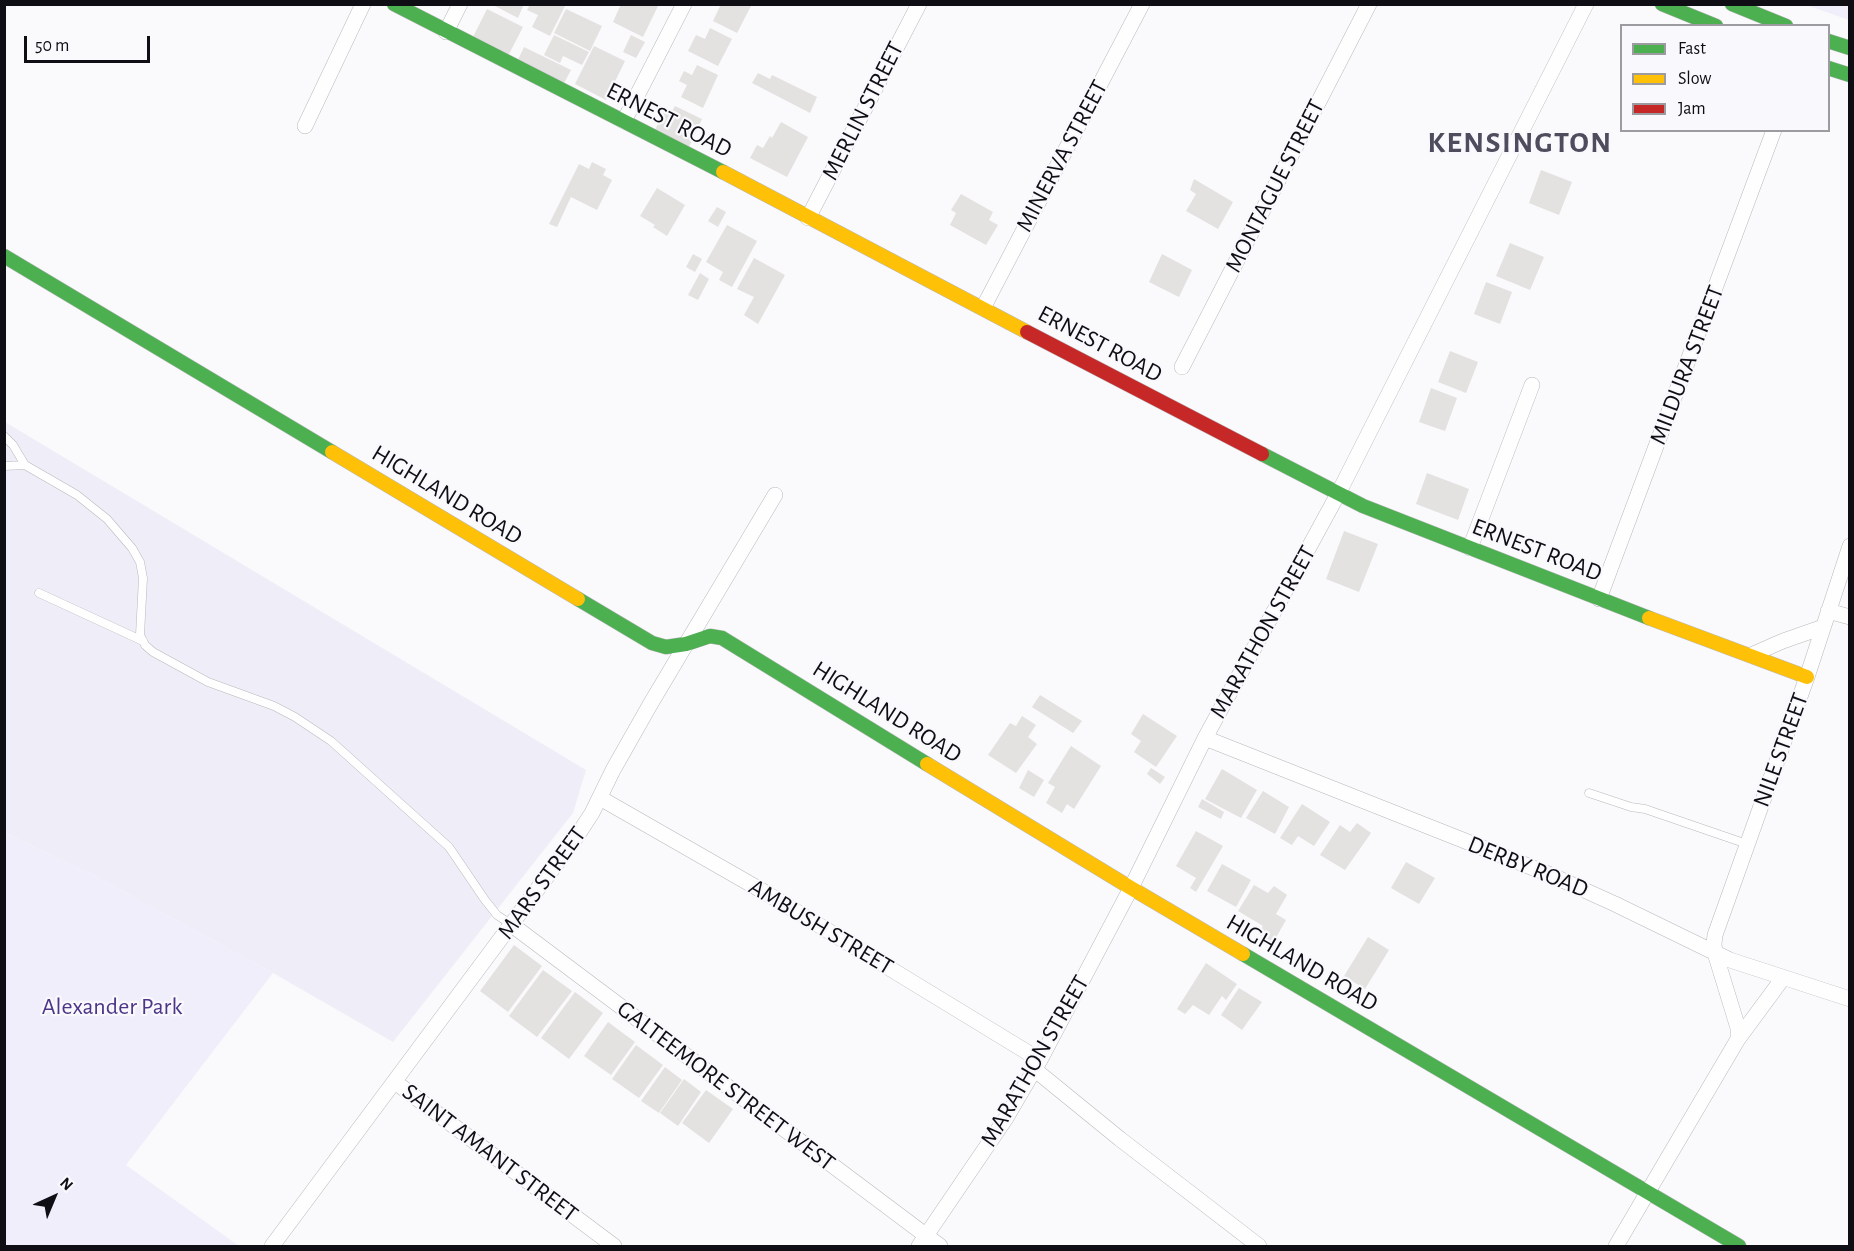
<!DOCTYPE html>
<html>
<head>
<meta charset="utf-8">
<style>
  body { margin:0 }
  #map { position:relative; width:1854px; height:1251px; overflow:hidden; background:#fafafc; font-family:"Alegreya Sans",sans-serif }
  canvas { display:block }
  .frame { position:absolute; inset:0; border:6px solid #0f0e15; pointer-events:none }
  .legend { position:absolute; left:1620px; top:24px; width:210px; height:108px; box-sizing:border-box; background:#f9f9fd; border:2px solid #9b9ba0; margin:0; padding:8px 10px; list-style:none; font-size:18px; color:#0f0e15 }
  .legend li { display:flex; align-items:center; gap:12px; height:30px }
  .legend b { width:30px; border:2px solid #9b9ba0 }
  .north { position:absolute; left:24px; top:1167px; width:60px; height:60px; -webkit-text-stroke:4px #f9f9fd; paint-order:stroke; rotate:44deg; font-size:16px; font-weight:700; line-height:24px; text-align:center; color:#0f0e15 }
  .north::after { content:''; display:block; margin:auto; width:21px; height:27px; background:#0f0e15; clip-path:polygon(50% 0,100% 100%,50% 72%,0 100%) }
  .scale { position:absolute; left:24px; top:36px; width:126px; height:27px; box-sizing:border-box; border:3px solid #0f0e15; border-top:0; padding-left:8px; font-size:18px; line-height:21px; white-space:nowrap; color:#0f0e15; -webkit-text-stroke:4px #f9f9fd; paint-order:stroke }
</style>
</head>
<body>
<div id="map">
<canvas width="1854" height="1251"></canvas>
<div class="frame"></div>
<ul class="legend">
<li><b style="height:8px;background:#4caf50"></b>Fast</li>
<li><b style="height:8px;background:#ffc107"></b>Slow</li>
<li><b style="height:8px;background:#c62828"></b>Jam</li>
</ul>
<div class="north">N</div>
<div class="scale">50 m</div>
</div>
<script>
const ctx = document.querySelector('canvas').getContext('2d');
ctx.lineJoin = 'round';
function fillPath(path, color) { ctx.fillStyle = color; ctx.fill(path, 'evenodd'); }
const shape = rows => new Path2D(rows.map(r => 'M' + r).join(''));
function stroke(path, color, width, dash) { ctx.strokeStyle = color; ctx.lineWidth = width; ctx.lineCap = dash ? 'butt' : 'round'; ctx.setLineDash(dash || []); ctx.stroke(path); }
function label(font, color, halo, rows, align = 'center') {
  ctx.font = font + ' "Alegreya Sans",sans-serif'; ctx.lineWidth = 4.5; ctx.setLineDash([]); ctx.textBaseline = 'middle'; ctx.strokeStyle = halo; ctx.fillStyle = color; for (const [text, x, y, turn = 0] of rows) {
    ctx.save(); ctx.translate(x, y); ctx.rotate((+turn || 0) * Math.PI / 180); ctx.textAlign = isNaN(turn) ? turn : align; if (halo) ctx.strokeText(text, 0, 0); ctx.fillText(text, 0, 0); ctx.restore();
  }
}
fillPath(shape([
  [5,422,586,770,573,813,393,1042,273,973,95,876,5,833]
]), '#efeef8');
fillPath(shape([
  [1806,5,1849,5,1849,20],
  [5,833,95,876,273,973,126,1165,239,1246,5,1246]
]), '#f0eefa');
fillPath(shape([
  [491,4,524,4,518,18],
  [530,4,566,4,550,36,532,27,538,15,527,10],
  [621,4,659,4,643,37,613,22],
  [721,4,751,6,737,33,713,21],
  [487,9,523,27,508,56,472,39],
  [566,9,602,26,590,51,554,33],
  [710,28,732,39,718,66,688,51,696,35,705,39],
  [554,35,589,52,582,65,563,56,560,63,544,55],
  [631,35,645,42,636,58,623,52],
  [594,46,625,61,606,100,575,84],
  [524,47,571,70,562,87,516,64],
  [697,65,718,75,703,108,681,97,687,85,679,81,684,71,692,75],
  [758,73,770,79,772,75,817,97,810,113,752,83],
  [675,106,702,119,689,147,655,130,664,111,670,114],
  [781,122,808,137,787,177,750,158,757,145,763,148,770,136,772,138],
  [592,162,606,169,603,175,612,180,597,210,571,197,557,227,549,224,579,164,589,169],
  [1541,170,1572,182,1559,215,1529,203],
  [1194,179,1233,202,1218,229,1186,211,1196,194,1190,190],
  [657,188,685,205,667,236,653,227,655,225,640,216],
  [961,194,993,212,989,220,998,225,986,245,950,225,956,213,951,210],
  [717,207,726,212,718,227,708,221],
  [727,225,757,241,732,287,719,280,723,272,706,262],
  [1510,243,1544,257,1530,290,1496,276],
  [693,254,702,259,695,272,686,267],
  [1162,254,1192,270,1179,297,1149,282],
  [754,258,785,275,758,324,744,315,754,297,737,289],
  [700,273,709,279,698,300,688,295],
  [1486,282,1512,292,1500,324,1474,314],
  [1450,351,1478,362,1466,393,1438,382],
  [1431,388,1457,398,1445,431,1419,422],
  [1427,473,1469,489,1458,520,1416,504],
  [1344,531,1378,544,1359,592,1326,579],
  [1040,695,1082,721,1073,733,1032,707],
  [1143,714,1177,736,1156,767,1134,752,1141,741,1131,734],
  [1022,716,1036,725,1028,737,1037,744,1016,773,988,755,1010,723,1016,726],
  [1071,746,1101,766,1074,809,1067,804,1062,813,1046,803,1055,787,1048,783],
  [1151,768,1165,777,1160,784,1147,774],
  [1222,769,1257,790,1241,818,1205,799],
  [1028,770,1044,780,1034,797,1019,788],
  [1263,791,1289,807,1275,834,1246,818],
  [1202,799,1224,812,1221,819,1198,807],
  [1302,804,1330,822,1314,846,1298,836,1292,845,1280,838],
  [1357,823,1371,833,1345,870,1320,855,1340,825,1350,832],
  [1196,831,1223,846,1196,892,1190,888,1196,878,1176,866],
  [1406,862,1435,878,1419,904,1391,888],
  [1222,864,1251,880,1236,907,1207,891],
  [1254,885,1268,893,1274,886,1287,895,1276,914,1286,920,1273,943,1258,934,1263,926,1238,911],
  [1368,937,1389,950,1365,989,1344,976],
  [514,945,542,966,508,1012,480,991],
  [1206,963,1237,984,1226,1000,1222,996,1209,1015,1193,1005,1185,1014,1177,1009],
  [543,970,572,991,537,1037,509,1016],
  [1239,988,1262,1002,1242,1030,1221,1015],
  [575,992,603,1013,569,1059,541,1038],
  [608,1022,635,1042,611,1075,584,1056],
  [636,1045,663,1065,639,1098,612,1079],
  [665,1067,682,1080,659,1113,641,1101],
  [684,1079,701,1092,678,1126,660,1113],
  [706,1090,733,1109,709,1143,682,1123]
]), '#e3e2e0');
const lane = shape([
  [4,436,13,445,25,465,77,495,107,519,132,548,140,562,143,578,140,635,145,645,153,652,208,682,274,706,295,717,331,741,449,847,485,900,497,915,512,925],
  [4,466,25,465],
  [39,593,143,641],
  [1589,793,1631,807,1645,809,1747,844]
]);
const street = shape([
  [446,32,460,4],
  [624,121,684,4],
  [305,126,363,4],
  [808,218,919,4],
  [983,308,1142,4],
  [1182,367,1369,4],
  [1470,548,1532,385],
  [1599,599,1774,130],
  [1828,611,1850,617],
  [1751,655,1783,641,1823,627],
  [1205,738,1551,875,1615,904,1730,960,1850,999],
  [600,798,766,893,1040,1060],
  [512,925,940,1246],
  [1738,1039,1738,1028,1715,953,1714,944,1715,935,1807,677,1850,546],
  [1034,1069,1120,1139,1259,1246],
  [395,1082,614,1246],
  [272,1246,577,836,592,813,613,770,651,703,775,495],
  [919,1246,1006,1118,1040,1060,1131,888,1205,738,1338,494,1586,4],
  [1616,1246,1738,1039,1783,978]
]);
const fast = shape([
  [394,4,723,172],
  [1662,4,1716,26],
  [1732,4,1786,26],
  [1828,41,1850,48],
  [1828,68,1850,75],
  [4,256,332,452],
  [1262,454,1363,506,1649,618],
  [578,599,652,643,666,647,686,644,710,636,722,638,927,764],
  [1243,954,1739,1246]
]);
const slow = shape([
  [723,172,1027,332],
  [332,452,578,599],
  [1649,618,1807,677],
  [927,764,1131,888,1243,954]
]);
const jam = shape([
  [1027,332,1262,454]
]);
stroke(lane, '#b9b8bc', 9);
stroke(street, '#b9b8bc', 16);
stroke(fast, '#b9b8bc', 15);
stroke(slow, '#b9b8bc', 15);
stroke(jam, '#b9b8bc', 15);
stroke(lane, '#fefeff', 8);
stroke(street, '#fefeff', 15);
stroke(fast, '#4caf50', 14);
stroke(slow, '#ffc107', 14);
stroke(jam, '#c62828', 14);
label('24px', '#0f0e15', '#f9f9fd', [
  ["MERLIN STREET",863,111,-63],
  ["ERNEST ROAD",669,120,27],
  ["MINERVA STREET",1062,156,-62],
  ["MONTAGUE STREET",1275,186,-63],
  ["ERNEST ROAD",1100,344,28],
  ["MILDURA STREET",1687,365,-69],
  ["HIGHLAND ROAD",447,495,31],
  ["ERNEST ROAD",1537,550,21],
  ["MARATHON STREET",1263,632,-61],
  ["HIGHLAND ROAD",887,712,32],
  ["NILE STREET",1781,750,-70],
  ["DERBY ROAD",1528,867,22],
  ["MARS STREET",542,883,-54],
  ["AMBUSH STREET",821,927,31],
  ["HIGHLAND ROAD",1302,963,30],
  ["MARATHON STREET",1035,1061,-60],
  ["GALTEEMORE STREET WEST",726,1086,37],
  ["SAINT AMANT STREET",490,1153,37]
]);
label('24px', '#4d3688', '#f9f9fd', [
  ["Alexander Park",112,1007]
]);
ctx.letterSpacing = '1.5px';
label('bold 30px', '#4e4c5d', '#f9f9fd', [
  ["KENSINGTON",1520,143]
]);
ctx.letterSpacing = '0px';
</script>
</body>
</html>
